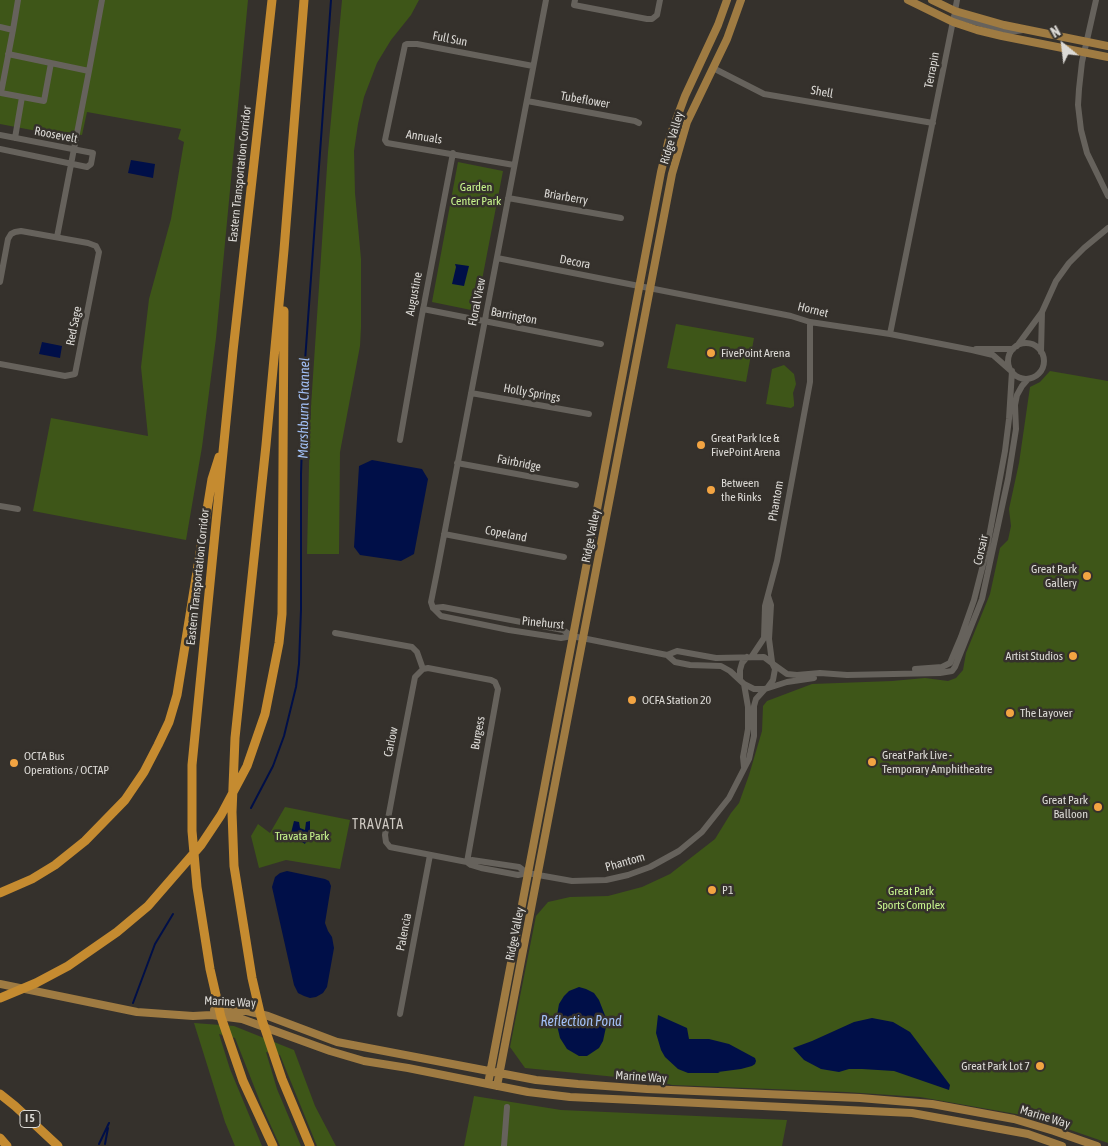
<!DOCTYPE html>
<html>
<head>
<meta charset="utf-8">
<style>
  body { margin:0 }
  #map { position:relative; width:1108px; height:1146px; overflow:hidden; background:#35312c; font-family:"Asap Condensed",sans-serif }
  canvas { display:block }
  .north { position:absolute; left:1038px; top:20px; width:50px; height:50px; -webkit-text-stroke:4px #35312c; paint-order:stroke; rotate:331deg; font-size:14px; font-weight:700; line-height:20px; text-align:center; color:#dcdad6 }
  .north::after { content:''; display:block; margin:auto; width:18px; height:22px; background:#dcdad6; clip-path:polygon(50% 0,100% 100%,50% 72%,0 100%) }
</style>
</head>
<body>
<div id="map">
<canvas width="1108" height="1146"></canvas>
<div class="north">N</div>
</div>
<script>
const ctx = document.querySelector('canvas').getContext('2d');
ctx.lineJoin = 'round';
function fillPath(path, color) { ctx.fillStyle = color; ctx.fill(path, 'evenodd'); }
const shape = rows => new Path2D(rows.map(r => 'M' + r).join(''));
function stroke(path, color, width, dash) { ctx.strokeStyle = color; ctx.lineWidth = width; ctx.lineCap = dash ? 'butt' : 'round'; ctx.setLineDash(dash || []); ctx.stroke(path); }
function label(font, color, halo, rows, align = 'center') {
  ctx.font = font + ' "Asap Condensed",sans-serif'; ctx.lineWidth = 5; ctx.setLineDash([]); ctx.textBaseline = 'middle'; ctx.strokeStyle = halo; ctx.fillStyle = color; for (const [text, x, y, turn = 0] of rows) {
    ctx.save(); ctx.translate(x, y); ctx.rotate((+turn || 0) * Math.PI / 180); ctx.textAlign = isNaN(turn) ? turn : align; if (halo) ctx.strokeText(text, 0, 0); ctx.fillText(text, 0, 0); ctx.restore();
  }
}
fillPath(shape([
  [0,0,248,0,216,338,202,447,186,540,33,511,51,418,148,436,141,367,149,299,171,219,184,142,178,139,181,129,87,112,82,135,63,132,58,135,0,124],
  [342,0,419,0,411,15,391,40,377,63,364,97,358,124,354,151,355,193,361,259,361,327,360,346,340,452,339,554,307,554,310,421,328,152],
  [458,162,503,171,476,311,432,302],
  [676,324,754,338,746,382,667,368],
  [784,365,794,374,796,384,793,393,794,402,794,406,791,408,766,404,772,369],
  [1050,371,1108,381,1108,1143,1033,1117,920,1097,846,1092,672,1085,657,1081,525,1068,510,1047,536,916,548,902,570,897,608,896,642,887,670,874,715,839,731,813,739,803,749,775,762,731,763,706,767,701,812,684,892,681,925,678,948,681,956,678,963,670,966,653,990,594,1000,548,1008,540,1011,526,1009,509,1019,463,1030,387,1040,382],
  [285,807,350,820,340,869,286,860,259,868,251,836,258,824,270,833],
  [194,1023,234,1026,294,1050,315,1106,336,1146,317,1146,280,1055,266,1052,277,1089,301,1146,280,1146,261,1104,235,1038,219,1034,230,1069,262,1146,235,1146,225,1122],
  [474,1096,561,1110,787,1120,782,1146,464,1146]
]), '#3e5618');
fillPath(shape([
  [131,160,155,164,153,178,128,173],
  [455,264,469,266,464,286,452,284,456,267],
  [42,342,62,346,60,358,39,354],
  [372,460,422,469,428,479,414,554,401,561,360,555,354,547,359,466],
  [294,821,299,822,300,828,305,830,306,822,310,821,310,832,305,844,302,842,304,834,299,833,297,839,290,837],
  [287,871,325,879,329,881,331,886,325,923,328,931,332,937,334,948,327,987,323,993,316,997,310,998,304,996,298,993,294,985,272,887,275,877,280,873],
  [579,987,586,989,594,993,599,1000,606,1018,606,1027,603,1041,599,1048,587,1056,579,1056,567,1049,560,1038,556,1021,559,1004,564,996,569,991],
  [658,1015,687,1028,689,1039,709,1039,729,1044,755,1058,756,1061,755,1064,752,1066,741,1069,718,1072,720,1073,688,1073,678,1069,665,1057,661,1050,656,1033],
  [872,1018,893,1022,910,1032,950,1085,949,1090,894,1071,862,1069,849,1069,839,1072,821,1069,804,1060,793,1048,812,1041,854,1022]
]), '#000f48');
stroke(shape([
  [251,808,273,766,284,736,296,687,299,664,301,610,301,474,305,361,331,0],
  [133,1003,155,944,173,914],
  [99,1144,109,1123],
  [105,1144,108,1128]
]), '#000f48', 2);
stroke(shape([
  [575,0,574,5,647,19,652,19,657,15,660,0],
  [1096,0,1082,62,1079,89,1078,105,1081,130,1087,153,1108,196],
  [955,11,957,0],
  [0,27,13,30,18,0],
  [13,30,1,93,44,101,51,63],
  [8,54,89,71,57,237],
  [713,68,764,94,933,123],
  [89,71,102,0],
  [527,101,635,121,639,123],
  [0,135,93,153,91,164,87,167,0,149],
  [15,138,22,97],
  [514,165,387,143,385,140,405,45,407,44,417,44,533,66],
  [508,198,621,218],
  [497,258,791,316,810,322,890,334,972,350,993,355,1010,370],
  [0,282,8,239,11,234,15,232,21,231,88,243,96,246,99,252,75,374,65,376,0,364],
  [423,309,601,344],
  [890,334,954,16,1010,32,1023,30],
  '1008 361a18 18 0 1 1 36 0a18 18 0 1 1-36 0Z',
  [1017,346,1042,312,1056,281,1069,263,1084,248,1108,228],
  [976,349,1013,349],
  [1041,352,1042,312],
  [471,393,589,414],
  [400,440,421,320,453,153],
  [457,463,576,485],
  [0,506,18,509],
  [444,534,564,557],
  [768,596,771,605,769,639,772,662],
  [433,608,431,602,437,572,546,0],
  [433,608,441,616,509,630,561,638,572,636,667,655,675,662,690,665,721,666,730,671,744,684,754,689,765,689,787,682,814,678],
  [433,608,443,607,563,630,572,636],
  [335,633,412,647,417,652,423,669],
  [667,655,677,651,716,658,764,657,772,663,775,669,773,680,768,687],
  [752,656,764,638,765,606,777,561,810,382,810,322],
  [773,664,787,674,797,675,820,673,847,675,940,673,952,671,955,667,982,599,1008,479,1016,429,1015,405,1017,395,1022,386,1028,379],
  [423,669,415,677,398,765,385,835,386,842,390,847,467,862,471,865,481,868,518,875,527,873,572,881,606,880,628,875,650,867,679,851,702,832,729,798,749,759,754,736,754,706,756,699,765,689],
  [423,669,428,668,491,680,495,682,498,689,467,862],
  [915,669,942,667,950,663,961,637,974,600,986,553,1005,451,1009,419,1012,371],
  [740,680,740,670,742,663,747,657],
  [744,684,748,707,748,729,743,757,744,767],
  [467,862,472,860,519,867,527,873],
  [400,1014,430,855],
  [504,1146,507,1107]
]), '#66625c', 6);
stroke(shape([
  [908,0,953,22,977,30,1002,36,1108,57],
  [932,0,955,11,1004,25,1108,46],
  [0,984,137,1012,193,1016,211,1015,242,1019,330,1051,364,1061,408,1068,528,1092,570,1097,912,1113,1028,1134,1062,1146],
  [214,1010,247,1011,268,1016,337,1042,536,1080,578,1084,647,1089,860,1098,932,1104,1014,1119,1054,1131,1097,1146],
  [488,1084,661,172,669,139,685,96,718,25,727,0],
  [497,1086,672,174,687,122,727,39,741,0]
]), '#9f7b42', 8);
stroke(shape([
  [272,0,233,351,192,765,192,831,197,887,210,969,221,1017,243,1081,273,1146],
  [304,0,284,250,266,445,235,738,232,812,234,866,252,978,261,1017,282,1079,310,1146],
  [0,893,32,879,55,865,85,841,125,800,144,772,158,745,169,722,177,695,212,479,219,457],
  [0,998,36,983,68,966,117,932,148,906,201,845,221,815,247,766,265,714,279,643,282,614,284,311],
  [0,1094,15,1106,58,1146],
  [0,1138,7,1146]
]), '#c58b30', 9);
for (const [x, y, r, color] of [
  [711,353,5,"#f3a442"],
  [701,445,5,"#f3a442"],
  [711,490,5,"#f3a442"],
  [1087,576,5,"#f3a442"],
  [1073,656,5,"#f3a442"],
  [632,700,5,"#f3a442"],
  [1010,713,5,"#f3a442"],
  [872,762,5,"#f3a442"],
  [14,763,5,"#f3a442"],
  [1098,807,5,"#f3a442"],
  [712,890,5,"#f3a442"],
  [1040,1066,5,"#f3a442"]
]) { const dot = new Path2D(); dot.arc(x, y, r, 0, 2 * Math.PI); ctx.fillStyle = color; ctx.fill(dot); stroke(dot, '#35312c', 2); }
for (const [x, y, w] of [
  [30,1119,20]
]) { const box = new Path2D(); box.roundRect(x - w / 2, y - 8.5, w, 17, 4); ctx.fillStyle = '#35312c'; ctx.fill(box); stroke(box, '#dcdad6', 1); }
label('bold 11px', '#dcdad6', null, [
  ["I 5",30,1119]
]);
label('12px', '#dcdad6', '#35312c', [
  ["Full Sun",450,39,11],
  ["Terrapin",932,70,-79],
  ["Shell",822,92,10],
  ["Tubeflower",585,100,10],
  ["Roosevelt",56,135,11],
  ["Annuals",424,137,9],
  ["Ridge Valley",672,138,-73],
  ["Eastern Transportation Corridor",240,174,-84],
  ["Briarberry",566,197,10],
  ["Decora",575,262,11],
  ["Augustine",414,294,-79],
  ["Floral View",477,302,-79],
  ["Hornet",813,310,14],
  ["Barrington",514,316,11],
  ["Red Sage",74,326,-79],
  ["Holly Springs",532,393,10],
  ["Fairbridge",519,463,11],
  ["Phantom",776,501,-80],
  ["Copeland",506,534,11],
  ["Ridge Valley",591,536,-79],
  ["Corsair",981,550,-77],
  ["Eastern Transportation Corridor",198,577,-84],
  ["Pinehurst",543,623,6],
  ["Burgess",478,733,-80],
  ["Carlow",391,742,-78],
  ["Phantom",625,862,-16],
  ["Palencia",404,932,-79],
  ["Ridge Valley",515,934,-79],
  ["Marine Way",230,1002,3],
  ["Marine Way",641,1077,4],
  ["Marine Way",1045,1117,17]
]);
label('12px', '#c7f48d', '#35312c', [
  ["Garden",476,187],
  ["Center Park",476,201],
  ["Travata Park",302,836],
  ["Great Park",911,891],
  ["Sports Complex",911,905]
]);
label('12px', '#dcdad6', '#35312c', [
  ["FivePoint Arena",721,353],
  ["Great Park Ice &",711,438],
  ["FivePoint Arena",711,452],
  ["Between",721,483],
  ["the Rinks",721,497],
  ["Great Park",1077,569,"right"],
  ["Gallery",1077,583,"right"],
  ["Artist Studios",1063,656,"right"],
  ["OCFA Station 20",642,700],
  ["The Layover",1020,713],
  ["Great Park Live -",882,755],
  ["Temporary Amphitheatre",882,769],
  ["OCTA Bus",24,756],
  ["Operations / OCTAP",24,770],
  ["Great Park",1088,800,"right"],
  ["Balloon",1088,814,"right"],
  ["P1",722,890],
  ["Great Park Lot 7",1030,1066,"right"]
], 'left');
label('italic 14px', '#a2c0f6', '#35312c', [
  ["Marshburn Channel",304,408,-89],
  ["Reflection Pond",581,1022]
]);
ctx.letterSpacing = '1px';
label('14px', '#cec9c2', '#35312c', [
  ["TRAVATA",378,825]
]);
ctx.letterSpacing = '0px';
</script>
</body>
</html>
